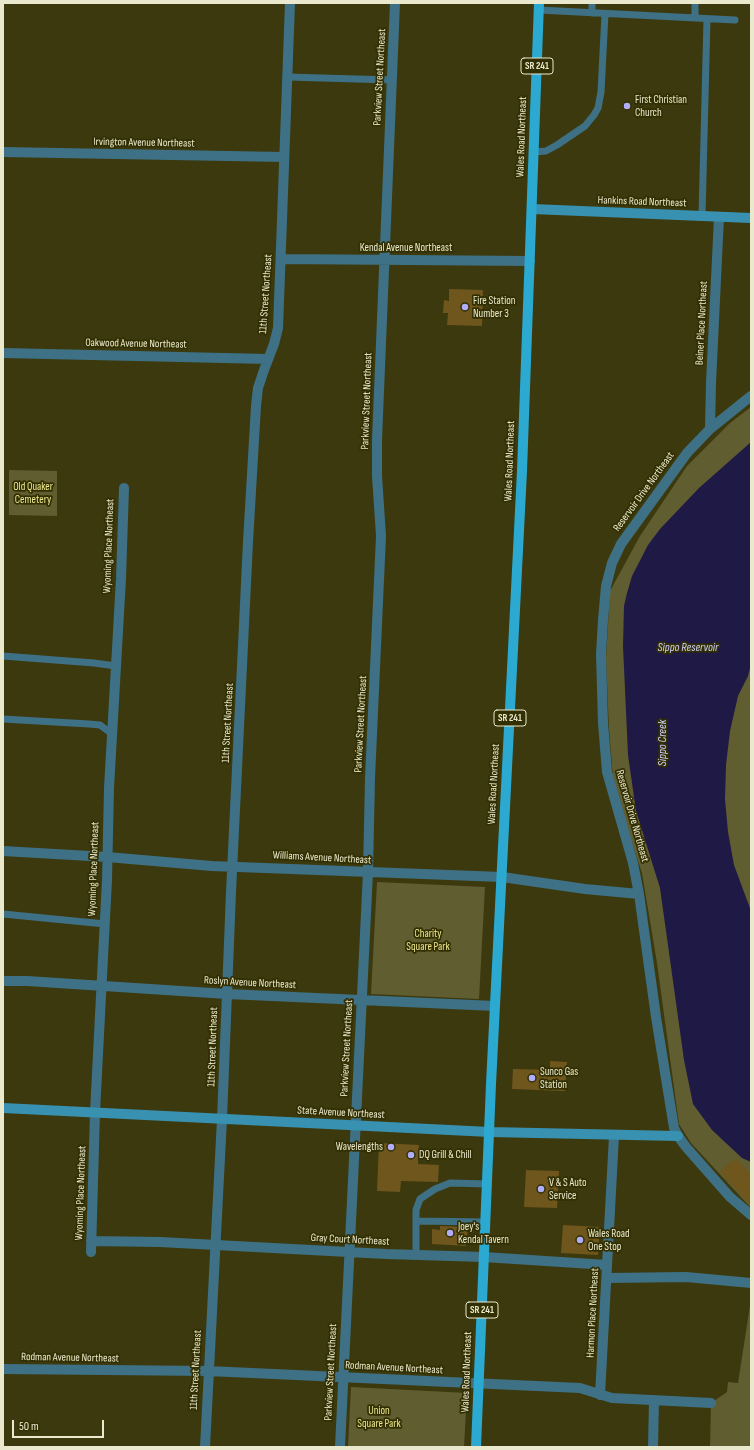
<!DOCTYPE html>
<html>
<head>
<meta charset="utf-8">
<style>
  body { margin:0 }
  #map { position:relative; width:754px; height:1450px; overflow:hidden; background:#3c390e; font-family:"Sofia Sans Condensed",sans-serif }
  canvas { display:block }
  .frame { position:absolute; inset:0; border:4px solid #ebe9cd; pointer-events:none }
  .scale { position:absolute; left:12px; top:1420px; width:92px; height:18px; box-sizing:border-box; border:2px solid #ebe9cd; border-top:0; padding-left:5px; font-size:12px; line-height:14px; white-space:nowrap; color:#ebe9cd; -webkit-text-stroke:3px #322f02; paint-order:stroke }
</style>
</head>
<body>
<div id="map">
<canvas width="754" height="1450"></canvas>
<div class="frame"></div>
<div class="scale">50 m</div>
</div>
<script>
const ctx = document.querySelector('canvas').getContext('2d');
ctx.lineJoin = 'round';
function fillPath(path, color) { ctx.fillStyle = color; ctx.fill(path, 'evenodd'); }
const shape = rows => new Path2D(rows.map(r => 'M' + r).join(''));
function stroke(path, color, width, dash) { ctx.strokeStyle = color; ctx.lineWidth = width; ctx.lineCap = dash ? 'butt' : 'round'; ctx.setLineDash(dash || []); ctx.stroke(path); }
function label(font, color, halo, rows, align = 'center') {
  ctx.font = font + ' "Sofia Sans Condensed",sans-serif'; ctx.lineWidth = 3.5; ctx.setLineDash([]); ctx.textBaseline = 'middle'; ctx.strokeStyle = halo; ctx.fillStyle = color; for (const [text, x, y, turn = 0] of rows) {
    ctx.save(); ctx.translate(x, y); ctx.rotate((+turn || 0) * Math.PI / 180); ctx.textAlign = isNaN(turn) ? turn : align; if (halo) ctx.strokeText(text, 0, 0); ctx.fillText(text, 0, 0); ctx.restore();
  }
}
fillPath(shape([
  [751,407,751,1208,691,1143,679,1124,657,963,642,873,620,806,613,777,609,729,606,659,610,591,640,536,687,466,730,423],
  [9,470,57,471,57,516,9,515],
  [377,882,485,887,479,999,371,994],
  [751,1299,751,1447,710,1447,711,1403,727,1392,728,1382,738,1383],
  [351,1387,467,1393,464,1447,348,1447]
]), '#605d31');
fillPath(shape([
  [751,442,751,664,748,676,738,696,730,731,726,765,725,799,728,832,734,865,751,911,751,1162,742,1158,712,1130,693,1104,684,1060,660,888,636,811,628,755,623,646,624,606,627,593,632,576,648,545,660,529,699,488]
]), '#1f1946');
fillPath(shape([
  [449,289,483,290,482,326,447,325,448,313,443,313,444,300,449,301],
  [550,1061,567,1062,565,1091,512,1089,513,1069,550,1070],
  [379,1143,419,1145,418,1164,439,1165,438,1182,401,1181,400,1192,377,1191],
  [736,1158,751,1175,751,1206,720,1171],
  [526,1170,559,1171,557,1208,524,1207],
  [563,1225,600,1227,598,1255,561,1253],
  [440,1226,468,1227,466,1246,432,1244,432,1229,440,1230]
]), '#6e561d');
stroke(shape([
  [539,10,735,20],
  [592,13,592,3],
  [695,18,695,3],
  [287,77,392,80],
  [534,152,546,151,557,145,585,126,594,115,598,108,601,92,605,14],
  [702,216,707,19],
  [3,656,94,663,116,666],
  [3,719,89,724,100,725,112,734],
  [3,914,105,924],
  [416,1221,486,1222],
  [416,1255,416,1210,420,1199,435,1189,450,1183,488,1184]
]), '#3e7185', 7);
stroke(shape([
  [3,152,284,157],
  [281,259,530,261],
  [3,353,268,359],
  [751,396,710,429,687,453,621,544,612,563,606,586,603,620,601,654,603,723,607,772,633,863,639,894,656,1017,674,1128,678,1136,686,1147,730,1197,751,1215],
  [710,429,711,383,719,217],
  [3,851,107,857,212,866,502,877,585,889,639,894],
  [3,981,27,981,227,994,495,1006],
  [91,1241,160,1242,386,1254,484,1257,607,1265],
  [91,1252,95,1112,107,880,109,788,121,579,124,488],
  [607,1278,686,1277,751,1283],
  [3,1369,208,1371,580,1388,612,1398,711,1403],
  [600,1395,614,1136],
  [205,1447,222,1119,231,892,248,542,256,406,258,388,264,370,274,344,278,328,290,3],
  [340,1447,368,872,370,778,381,536,377,476,377,440,395,3],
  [653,1447,654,1400]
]), '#3e7185', 10);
stroke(shape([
  [532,209,751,218],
  [3,1108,490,1132,678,1136]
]), '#3891b0', 10);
stroke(shape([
  [476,1447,491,1084,522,471,539,3]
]), '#2ca9d1', 10);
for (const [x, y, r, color] of [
  [627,106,4,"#b0aefa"],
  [465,307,4,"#b0aefa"],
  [532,1078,4,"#b0aefa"],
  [391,1147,4,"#b0aefa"],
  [411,1155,4,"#b0aefa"],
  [541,1189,4,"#b0aefa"],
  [450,1233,4,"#b0aefa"],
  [580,1240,4,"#b0aefa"]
]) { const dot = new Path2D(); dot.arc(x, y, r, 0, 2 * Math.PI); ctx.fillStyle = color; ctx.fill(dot); stroke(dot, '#322f02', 1.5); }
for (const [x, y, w] of [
  [537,66,32],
  [510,718,32],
  [482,1310,32]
]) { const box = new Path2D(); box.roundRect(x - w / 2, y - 8, w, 16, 3); ctx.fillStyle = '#322f02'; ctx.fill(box); stroke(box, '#ebe9cd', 1); }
label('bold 10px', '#ebe9cd', null, [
  ["SR 241",537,66],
  ["SR 241",510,718],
  ["SR 241",482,1310]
]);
label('11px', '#ebe9cd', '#322f02', [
  ["Parkview Street Northeast",380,77,-87],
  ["Wales Road Northeast",522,137,-88],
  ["Irvington Avenue Northeast",144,143,1],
  ["Hankins Road Northeast",642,202,2],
  ["Kendal Avenue Northeast",406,248],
  ["11th Street Northeast",266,294,-86],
  ["Beiner Place Northeast",702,323,-87],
  ["Oakwood Avenue Northeast",136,344,1],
  ["Parkview Street Northeast",367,401,-88],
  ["Wales Road Northeast",510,461,-88],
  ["Reservoir Drive Northeast",644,492,-54],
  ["Wyoming Place Northeast",109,546,-88],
  ["11th Street Northeast",228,723,-87],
  ["Parkview Street Northeast",361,724,-87],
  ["Wales Road Northeast",494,784,-87],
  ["Reservoir Drive Northeast",632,816,74],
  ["Williams Avenue Northeast",322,858,3],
  ["Wyoming Place Northeast",94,869,-88],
  ["Roslyn Avenue Northeast",250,983,3],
  ["11th Street Northeast",213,1047,-88],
  ["Parkview Street Northeast",347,1048,-87],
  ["State Avenue Northeast",341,1113,3],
  ["Wyoming Place Northeast",81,1193,-88],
  ["Gray Court Northeast",350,1240,3],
  ["Harmon Place Northeast",593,1313,-87],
  ["Rodman Avenue Northeast",70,1358,1],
  ["Rodman Avenue Northeast",394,1368,3],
  ["11th Street Northeast",196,1370,-87],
  ["Parkview Street Northeast",331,1372,-87],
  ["Wales Road Northeast",467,1372,-88]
]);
label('11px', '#ebe9cd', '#322f02', [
  ["First Christian",635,100],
  ["Church",635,113],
  ["Fire Station",473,301],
  ["Number 3",473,314],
  ["Sunco Gas",540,1072],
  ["Station",540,1085],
  ["Wavelengths",383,1147,"right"],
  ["DQ Grill & Chill",419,1155],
  ["V & S Auto",549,1183],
  ["Service",549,1196],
  ["Joey's",458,1227],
  ["Kendal Tavern",458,1240],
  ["Wales Road",588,1234],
  ["One Stop",588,1247]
], 'left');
label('11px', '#ede78f', '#322f02', [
  ["Old Quaker",33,487],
  ["Cemetery",33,500],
  ["Charity",428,934],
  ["Square Park",428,947],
  ["Union",379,1411],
  ["Square Park",379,1424]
]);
label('italic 12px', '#cfcfff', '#322f02', [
  ["Sippo Reservoir",688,648],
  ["Sippo Creek",663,743,-90]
]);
</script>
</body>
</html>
